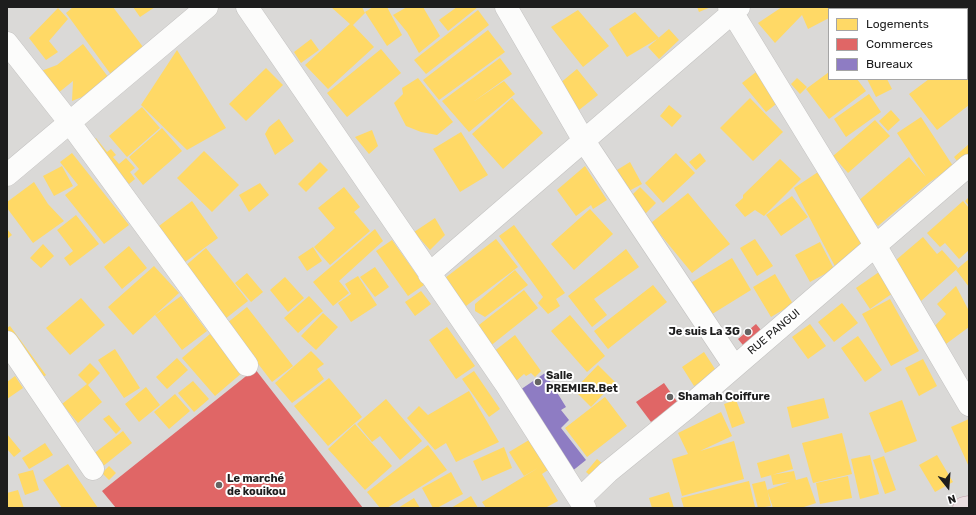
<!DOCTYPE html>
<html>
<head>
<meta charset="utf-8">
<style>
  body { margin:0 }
  #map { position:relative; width:976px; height:515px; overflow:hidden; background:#ebe9e6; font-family:Rubik,sans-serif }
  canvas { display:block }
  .frame { position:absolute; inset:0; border:8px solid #1d1d1d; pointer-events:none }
  .legend { position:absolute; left:828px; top:8px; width:140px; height:72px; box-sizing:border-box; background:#fff; border:1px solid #a5a5a5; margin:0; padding:5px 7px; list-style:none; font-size:12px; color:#1d1d1d }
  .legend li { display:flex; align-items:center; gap:8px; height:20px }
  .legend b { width:20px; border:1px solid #a5a5a5 }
  .north { position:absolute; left:928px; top:467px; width:40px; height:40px; -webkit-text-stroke:3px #fff; paint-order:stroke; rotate:163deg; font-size:11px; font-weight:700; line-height:16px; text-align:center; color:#1d1d1d }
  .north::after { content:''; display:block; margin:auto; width:14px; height:18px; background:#1d1d1d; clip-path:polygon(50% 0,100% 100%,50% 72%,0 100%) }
</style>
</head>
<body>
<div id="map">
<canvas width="976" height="515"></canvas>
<div class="frame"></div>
<ul class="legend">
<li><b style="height:11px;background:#ffd966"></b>Logements</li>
<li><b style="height:11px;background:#e06666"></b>Commerces</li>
<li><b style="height:11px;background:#8e7cc3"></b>Bureaux</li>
</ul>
<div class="north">N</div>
</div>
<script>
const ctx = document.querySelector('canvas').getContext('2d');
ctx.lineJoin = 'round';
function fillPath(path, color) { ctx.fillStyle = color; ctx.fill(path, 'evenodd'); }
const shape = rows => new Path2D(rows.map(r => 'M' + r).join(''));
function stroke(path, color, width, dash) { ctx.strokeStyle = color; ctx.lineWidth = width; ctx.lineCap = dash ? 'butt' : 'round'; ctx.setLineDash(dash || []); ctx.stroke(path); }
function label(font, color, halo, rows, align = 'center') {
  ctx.font = font + ' Rubik,sans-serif'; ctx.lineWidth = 4; ctx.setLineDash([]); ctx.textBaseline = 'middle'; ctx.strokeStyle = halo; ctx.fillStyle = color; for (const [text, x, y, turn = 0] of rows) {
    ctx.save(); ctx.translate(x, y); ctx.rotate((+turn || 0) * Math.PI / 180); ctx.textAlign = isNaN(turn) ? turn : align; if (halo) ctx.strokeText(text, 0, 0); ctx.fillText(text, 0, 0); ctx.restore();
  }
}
fillPath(shape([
  [7,7,969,7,969,508,7,508],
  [829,9,967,9,967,79,829,79]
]), '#dad9d7');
fillPath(shape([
  [73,7,113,7,146,51,112,76,66,13],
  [133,7,155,7,140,17],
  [331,7,362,7,365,13,353,25,374,47,328,89,305,65,350,24],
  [373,7,387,7,402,35,387,46,365,12],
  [407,7,423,7,440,36,419,53,407,32,393,15],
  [457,7,478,7,448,31,439,20],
  [697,7,711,7,699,12],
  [782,7,837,7,838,9,829,9,829,18,808,29,802,15,775,43,758,23],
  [930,7,944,7,946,9,927,9],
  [58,8,68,19,49,41,58,52,46,60,29,38],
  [478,10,489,25,426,74,414,60],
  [578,10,609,46,583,67,551,27],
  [635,12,659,38,627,57,609,29],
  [669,29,679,40,659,59,648,47],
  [488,30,505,52,439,100,423,80],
  [311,39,319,50,301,63,294,52],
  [83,44,112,82,92,93,72,101,73,81,57,94,41,71,57,65],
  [381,49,401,73,347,117,327,93],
  [177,50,226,128,187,150,141,105],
  [967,50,969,53,969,105,937,130,909,94,929,79,967,79],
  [500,58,512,74,473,102,504,81,515,94,469,132,442,101],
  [266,68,283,85,246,121,229,104],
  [577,69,598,95,579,110,559,84],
  [756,72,780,101,766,112,742,83],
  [829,72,829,79,857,79,866,91,829,119,806,89],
  [418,78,453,122,437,135,421,132,406,126,394,103,403,94,402,88],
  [797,78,807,87,800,94,791,84],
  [867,79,887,79,892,89,876,97],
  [869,94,881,112,846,137,834,119],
  [512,98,543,133,503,169,472,134],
  [750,98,783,132,753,161,720,128],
  [669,105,682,116,672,127,660,116],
  [142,107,160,128,127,157,109,136],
  [891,110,900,120,888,131,879,121],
  [921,117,953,166,930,182,878,226,857,202,909,157,926,177,897,133],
  [279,119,294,141,275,155,265,134,269,127],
  [875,120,890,136,848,173,833,156],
  [162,128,182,151,143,185,134,174,139,169,129,157],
  [372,130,378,146,369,154,355,137],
  [461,132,488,175,460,192,433,149],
  [96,138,107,152,111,149,116,155,113,157,119,164,126,158,135,168,130,172,135,179,129,184,120,173,105,164,111,159,106,163,90,142],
  [969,144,969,157,960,165,954,157],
  [204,151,239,185,212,212,177,178],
  [72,153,129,225,104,244,65,195,78,185,60,162],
  [676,153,695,173,663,203,645,183],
  [700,153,706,161,696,170,689,162],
  [780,159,801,179,764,216,755,210,745,217,735,205,743,198,743,195],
  [320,162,328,170,306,192,298,184],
  [630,162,642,184,629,191,617,170],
  [62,166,73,186,54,196,43,176],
  [585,166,607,200,593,209,591,205,576,216,557,190],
  [818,172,868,249,839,274,794,188],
  [34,182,48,204,64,221,33,243,7,208,7,202],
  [260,183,269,195,249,212,239,195],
  [344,187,360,207,354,212,370,231,330,265,314,247,335,228,318,208],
  [640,187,656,203,645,214,629,198],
  [688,193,730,244,692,273,651,223],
  [792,196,808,217,781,236,766,215],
  [969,197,969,206,965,201],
  [192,201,218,238,181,265,155,229],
  [963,201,969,208,969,250,959,259,945,243,940,247,927,233],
  [590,209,613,234,574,270,551,244],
  [76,215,99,244,70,266,64,258,73,251,57,230],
  [435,218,445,235,430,250,414,232],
  [514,225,565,293,556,299,560,306,548,314,538,303,543,297,499,236],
  [7,229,12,235,7,239],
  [375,229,383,241,339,281,349,293,333,306,313,282],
  [923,237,937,254,942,250,958,268,921,301,904,286,889,266],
  [496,239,518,267,466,306,445,278],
  [755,239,773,266,757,276,740,248],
  [392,240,424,285,408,296,376,251],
  [820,242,834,269,810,282,795,255],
  [43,244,54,256,41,268,30,258],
  [129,246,147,268,122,289,104,267],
  [313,247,322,261,307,271,298,257],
  [206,248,248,301,225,319,184,267],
  [626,249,639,267,594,299,607,315,592,327,568,296],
  [732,258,751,290,709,316,689,284],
  [969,259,969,287,956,270],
  [154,266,179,293,133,335,108,307],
  [375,267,389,287,375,297,360,277],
  [515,270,528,285,485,317,475,311,475,304],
  [879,272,893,293,870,309,856,288],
  [247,273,263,292,251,302,235,283],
  [775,274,793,304,771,317,753,287],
  [358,276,377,305,351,322,338,303,351,294,345,284],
  [285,277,304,298,288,312,270,290],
  [653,285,667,302,608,349,594,331],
  [956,286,969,311,969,327,946,344,933,328,946,314,937,304],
  [524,290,538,308,489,347,475,328],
  [421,291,431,304,415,316,405,302],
  [181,296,207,331,182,350,155,315],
  [309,296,323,311,298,333,284,318],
  [81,298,105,325,70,355,46,328],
  [890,299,919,351,891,366,862,314],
  [842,303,858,323,834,342,818,322],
  [247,307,293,366,272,382,227,323],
  [323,313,338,327,316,350,301,336],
  [570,315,605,356,587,372,551,331],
  [810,324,826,346,808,359,792,337],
  [10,326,46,375,38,381,7,339,7,328],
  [447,327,475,366,456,379,429,340],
  [210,334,243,372,215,396,182,358],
  [515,335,541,371,535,377,531,373,526,376,524,374,515,382,493,352],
  [858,336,882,370,865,382,841,348],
  [115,349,140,388,124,398,98,360],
  [311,351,324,364,317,369,324,379,292,403,275,383],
  [704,352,717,372,694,386,682,367],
  [177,358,188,370,167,389,156,377],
  [923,359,937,386,919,396,905,368],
  [90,363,100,373,88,385,102,402,78,423,62,404,87,384,78,375],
  [598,365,615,382,591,407,574,390],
  [474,371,500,409,489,417,462,379],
  [15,376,23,388,7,399,7,382],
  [329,378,362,417,328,446,294,406],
  [193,381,209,399,194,412,178,393],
  [146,387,160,405,139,422,125,404],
  [469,391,499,442,456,462,446,443,435,450,407,418,419,406,428,415],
  [175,394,190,411,169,429,154,412],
  [605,397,627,426,587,457,565,428],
  [824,398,829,418,792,428,787,407],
  [386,399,422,441,400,460,380,436,372,442,357,424],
  [736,400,745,423,732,428,724,404],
  [902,400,917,441,885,453,869,413],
  [721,412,732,436,700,451,734,441,744,479,682,496,672,459,688,454,678,433],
  [109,415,121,429,116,434,103,419],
  [969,419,969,467,951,427],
  [355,424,392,466,365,490,328,449],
  [123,431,132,443,102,467,92,455],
  [842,433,852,474,813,483,802,443],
  [7,434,21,451,14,457,7,449],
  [529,440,548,470,542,474,558,501,545,508,486,508,482,502,538,468,524,476,509,452],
  [45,443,53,455,29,469,22,458],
  [428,445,447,470,387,508,380,508,367,492],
  [504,447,512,468,482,481,473,461],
  [789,454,793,469,761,478,757,463],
  [870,455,879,494,860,499,851,459],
  [937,455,953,482,935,492,919,465],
  [884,456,896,490,885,494,873,460],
  [597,459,611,471,600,484,586,472],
  [68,464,98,508,62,508,43,480],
  [109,466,116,473,109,480,102,473],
  [33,470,39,490,25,495,18,474],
  [794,471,796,480,807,477,816,503,801,508,773,508,767,490,790,482,773,485,771,475],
  [451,472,463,494,437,508,433,508,422,488],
  [848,476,852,498,820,504,816,483],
  [749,481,755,507,684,508,681,498],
  [765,481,771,506,758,508,752,484],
  [18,490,24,508,7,508,7,493],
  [669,492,674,508,652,508,649,498],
  [471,496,478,508,451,508],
  [414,498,420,508,398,508]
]), '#ffd966');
fillPath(shape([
  [756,324,765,335,747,350,738,339],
  [255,369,363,508,116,508,102,491],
  [664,383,678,403,651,422,636,402]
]), '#e06666');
fillPath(shape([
  [545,373,566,407,561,410,569,420,561,428,586,460,571,472,517,392]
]), '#8e7cc3');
const street = shape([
  [247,7,507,386,585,508],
  [506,7,584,141,734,366],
  [729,7,875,245,969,405],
  [7,43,70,123,247,365],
  [7,175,207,7],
  [429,274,739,7],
  [7,342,93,469],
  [580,499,608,472,688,407,969,165]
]);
const highway = shape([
  [964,508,969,507]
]);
stroke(street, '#c4c3c2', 23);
stroke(highway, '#c09ea9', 23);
stroke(street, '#fcfcfb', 22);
stroke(highway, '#e9dee0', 22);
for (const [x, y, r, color] of [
  [748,332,4,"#656463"],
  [538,382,4,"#656463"],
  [670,397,4,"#656463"],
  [219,485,4,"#656463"]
]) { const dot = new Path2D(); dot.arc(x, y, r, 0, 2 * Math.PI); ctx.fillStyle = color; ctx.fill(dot); stroke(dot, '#fff', 1.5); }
label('bold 11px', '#1d1d1d', '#fff', [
  ["Je suis La 3G",740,332,"right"],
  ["Salle",546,376],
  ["PREMIER.Bet",546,389],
  ["Shamah Coiffure",678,397],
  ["Le marché",227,479],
  ["de kouikou",227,492]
], 'left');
label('11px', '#1d1d1d', '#fff', [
  ["RUE PANGUI",774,332,-40]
]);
</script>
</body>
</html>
